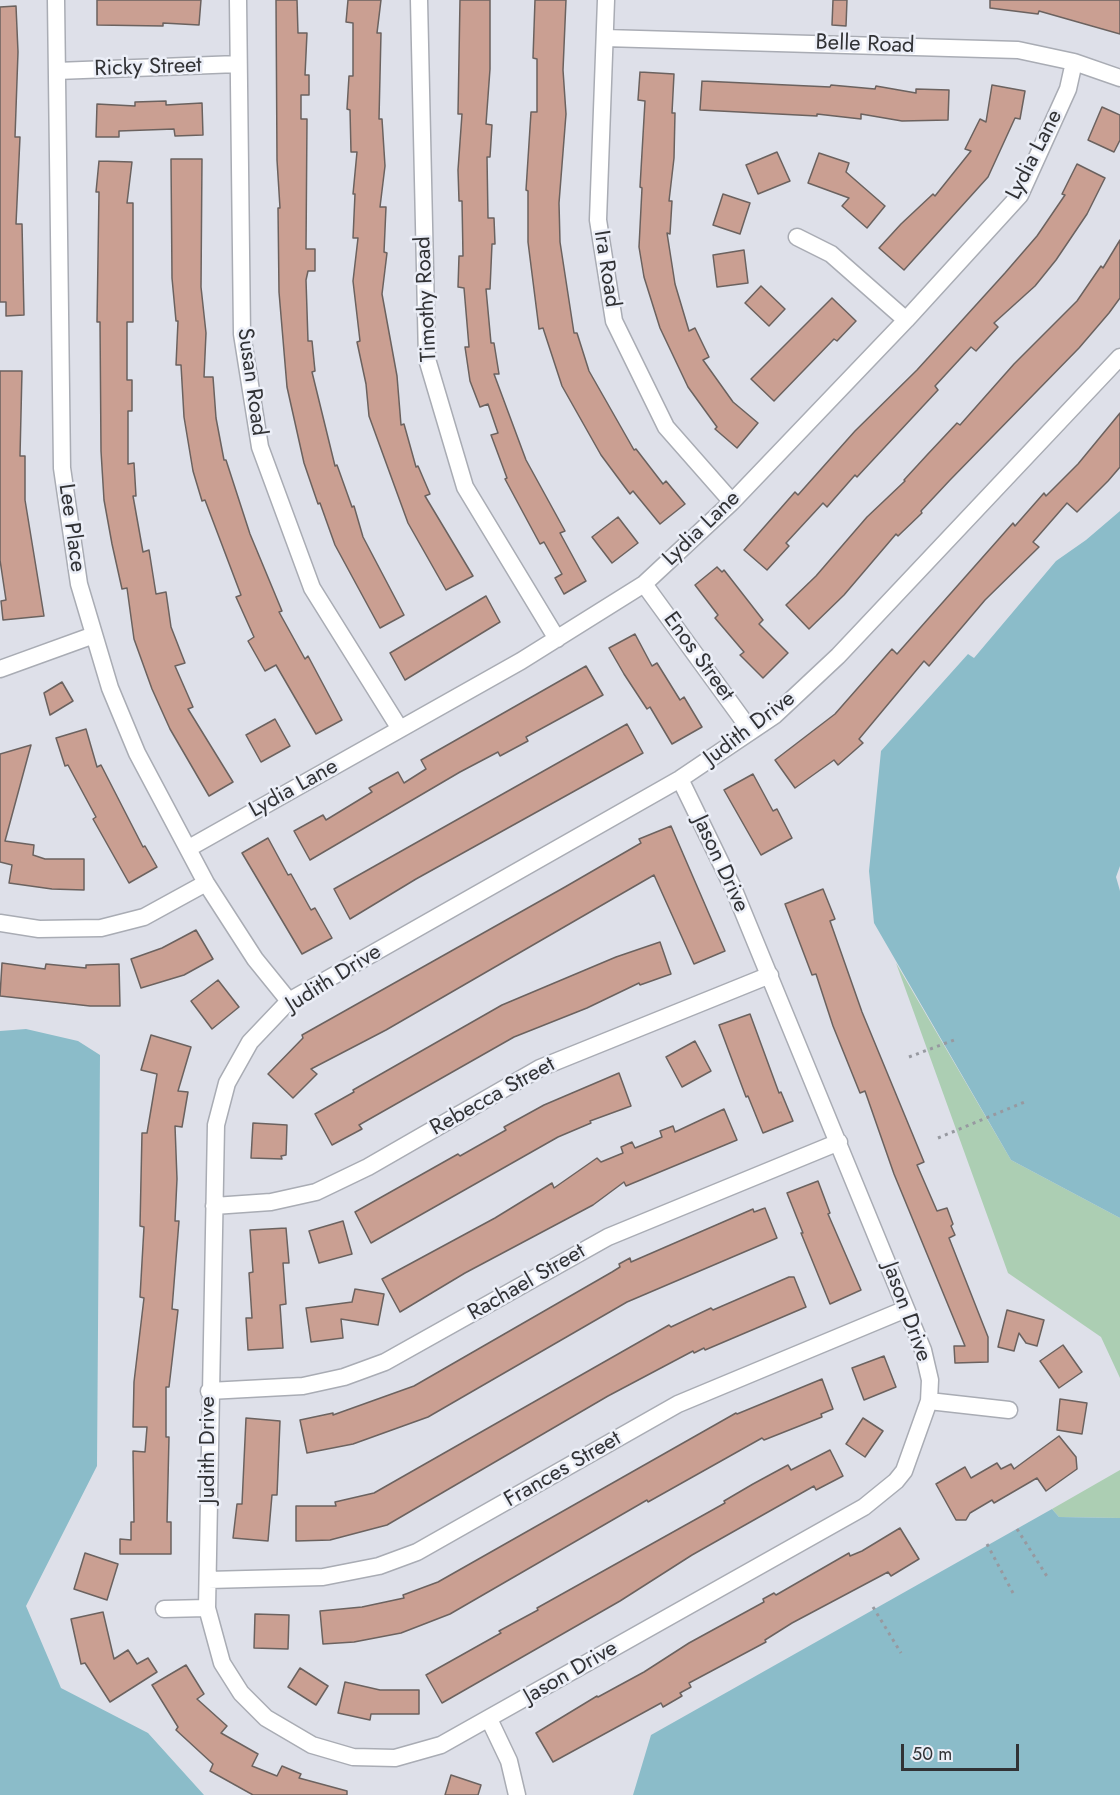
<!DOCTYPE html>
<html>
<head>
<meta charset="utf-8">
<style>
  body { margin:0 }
  #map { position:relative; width:1120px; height:1795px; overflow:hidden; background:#dee0e9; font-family:Jost,sans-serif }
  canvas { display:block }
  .scale { position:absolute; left:901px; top:1744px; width:118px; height:27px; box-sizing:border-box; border:3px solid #313235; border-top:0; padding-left:8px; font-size:18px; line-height:21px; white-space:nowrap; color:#313235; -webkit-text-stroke:4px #ebeef7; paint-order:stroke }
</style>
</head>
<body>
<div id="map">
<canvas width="1120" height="1795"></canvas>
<div class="scale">50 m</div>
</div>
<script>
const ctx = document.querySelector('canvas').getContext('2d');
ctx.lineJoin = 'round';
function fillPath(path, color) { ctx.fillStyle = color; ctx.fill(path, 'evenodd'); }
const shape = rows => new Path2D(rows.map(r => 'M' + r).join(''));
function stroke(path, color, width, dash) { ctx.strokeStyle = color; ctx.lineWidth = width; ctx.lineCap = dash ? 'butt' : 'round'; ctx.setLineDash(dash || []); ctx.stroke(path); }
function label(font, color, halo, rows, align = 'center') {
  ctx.font = font + ' Jost,sans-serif'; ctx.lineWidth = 5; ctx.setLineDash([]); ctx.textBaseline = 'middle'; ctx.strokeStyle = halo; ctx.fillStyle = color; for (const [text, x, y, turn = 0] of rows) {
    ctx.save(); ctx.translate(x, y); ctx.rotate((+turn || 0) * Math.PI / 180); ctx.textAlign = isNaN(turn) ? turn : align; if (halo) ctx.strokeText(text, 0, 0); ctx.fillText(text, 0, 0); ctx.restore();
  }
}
fillPath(shape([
  [896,963,1011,1160,1120,1218,1120,1378,1101,1337,1008,1273],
  [1120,1470,1120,1518,1059,1517,1052,1509]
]), '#acceb3');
fillPath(shape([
  [1120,511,1120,866,1116,877,1120,891,1120,1218,1011,1160,874,923,869,871,881,751,968,654,974,658,1056,561,1086,540],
  [26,1029,78,1041,100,1055,97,1466,26,1606,61,1688,148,1733,204,1795,0,1795,0,1031],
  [1052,1509,1059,1517,1120,1518,1120,1795,633,1795,651,1735]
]), '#8bbcc9');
const building = shape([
  [97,0,201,0,199,25,163,23,163,26,97,25,97,0],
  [276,0,297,0,298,33,307,33,305,75,309,75,309,95,301,95,301,119,307,119,306,249,315,249,315,271,308,271,306,280,308,341,312,341,315,371,312,372,335,466,337,465,352,507,354,506,363,537,404,615,380,628,335,545,320,503,318,504,304,463,287,387,279,292,278,208,280,208,277,160,276,0],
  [348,0,381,0,377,33,381,33,379,119,382,119,385,166,380,207,386,207,384,252,387,253,382,294,397,376,401,425,404,424,416,467,418,466,430,494,425,496,473,576,446,590,408,523,369,416,366,384,357,342,360,341,353,281,358,238,353,238,355,194,353,194,357,152,351,152,350,110,347,109,349,76,353,76,353,23,346,22,348,0],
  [460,0,490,0,490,69,486,124,492,125,490,157,487,157,488,218,494,218,495,244,492,244,490,289,486,289,491,343,494,343,499,374,494,374,526,460,565,531,560,533,586,581,564,594,555,578,562,574,544,542,540,544,505,479,507,478,491,435,498,433,488,404,480,407,470,381,465,347,469,347,464,288,458,287,459,256,463,256,462,201,459,201,458,170,462,114,458,114,460,0],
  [535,0,566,0,563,70,566,114,559,203,560,242,574,333,577,333,589,371,634,450,636,449,663,484,666,481,685,504,660,524,633,491,630,494,601,455,562,386,543,328,539,329,528,242,528,191,526,190,531,112,537,112,537,59,533,58,535,0],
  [833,0,847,0,846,26,832,25,833,0],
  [990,0,1120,0,1120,34,1039,11,1038,14,990,8,990,0],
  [16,6,18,52,15,137,20,137,16,224,22,224,24,315,6,316,6,302,0,302,0,7,16,6],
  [640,72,674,74,672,113,675,113,674,158,669,201,672,201,670,234,667,233,675,284,689,331,695,328,709,357,703,360,733,402,758,423,737,448,715,429,717,427,688,387,660,328,644,277,639,247,642,188,640,187,645,101,638,100,640,72],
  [702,81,830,87,831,85,875,89,876,86,916,93,916,89,949,90,948,120,902,121,861,114,861,119,817,114,817,116,700,110,702,81],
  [992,85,1025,91,1020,119,1015,118,988,177,904,270,879,248,901,224,933,194,935,196,971,151,965,149,980,119,986,122,992,85],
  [166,101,166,105,202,103,203,135,175,136,174,129,119,131,119,137,96,137,97,104,135,106,135,102,166,101],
  [1102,107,1120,115,1120,140,1114,152,1088,140,1102,107],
  [777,152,790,181,758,194,746,165,777,152],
  [819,153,849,163,846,172,885,206,867,228,842,206,849,198,808,183,819,153],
  [171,159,202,159,201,287,206,333,204,377,213,377,216,418,224,460,226,460,250,534,282,611,279,612,305,659,308,656,342,720,316,734,276,665,265,671,248,641,254,637,236,597,241,595,205,500,202,501,193,471,184,417,181,365,176,365,178,321,176,321,172,278,171,159],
  [99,161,132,162,127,203,133,203,133,322,127,322,127,380,132,380,132,411,128,411,128,464,134,463,136,496,133,496,143,552,149,550,156,594,166,592,171,627,185,663,175,666,193,707,188,709,233,782,209,796,170,729,152,689,134,639,127,588,122,589,112,544,104,500,101,451,100,322,97,322,99,192,96,192,99,161],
  [1077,164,1105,178,1087,214,1056,260,1035,286,994,323,998,327,976,351,971,347,935,386,938,390,857,477,855,475,827,507,823,503,786,543,789,546,767,570,744,550,795,492,798,495,855,431,917,370,1005,273,1037,236,1065,195,1062,194,1077,164],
  [723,194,750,203,740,234,713,225,723,194],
  [1120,240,1120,298,1109,313,1079,348,950,480,921,511,922,513,898,536,896,534,844,595,809,629,786,605,816,576,867,517,905,481,904,480,927,455,957,423,960,425,1014,364,1077,301,1101,266,1103,268,1120,240],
  [744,250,748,283,717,287,713,255,744,250],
  [761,286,785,309,769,326,745,303,761,286],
  [832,298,856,321,837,341,834,339,774,401,751,379,832,298],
  [0,371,22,371,20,456,25,456,25,500,44,616,3,620,1,601,6,600,0,560,0,371],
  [1120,413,1120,467,1108,481,1077,512,1067,503,1033,542,1039,547,985,600,929,666,924,661,859,739,863,743,838,765,834,760,795,788,775,760,835,714,892,649,897,654,1013,523,1015,526,1044,493,1046,496,1078,464,1120,413],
  [618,517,638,543,612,563,592,537,618,517],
  [717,567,722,572,724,570,763,620,759,624,788,653,763,678,740,655,744,652,715,618,718,615,695,585,717,567],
  [486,596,500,622,405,680,390,653,486,596],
  [635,634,652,666,657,663,680,700,684,697,702,727,672,744,650,707,647,709,624,674,609,648,635,634],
  [586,666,603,695,526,737,528,741,500,756,498,752,460,772,310,860,294,831,323,815,326,820,372,792,369,788,398,772,404,783,426,769,421,760,586,666],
  [62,682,73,701,50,715,44,693,62,682],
  [275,719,290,746,261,762,246,735,275,719],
  [627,724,643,753,416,879,350,919,334,889,627,724],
  [86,729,97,767,101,765,143,847,145,846,157,867,129,883,93,819,96,817,68,765,65,766,56,738,86,729],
  [31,745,5,841,34,845,33,855,45,859,84,859,84,890,52,889,9,883,12,865,0,862,0,754,31,745],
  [753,774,773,811,777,809,792,838,761,855,724,790,753,774],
  [671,826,725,951,694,964,654,875,386,1030,311,1069,317,1074,293,1098,268,1074,303,1038,302,1035,565,887,641,843,639,839,671,826],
  [268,838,288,875,291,874,311,910,315,908,332,938,302,954,242,853,268,838],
  [823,889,835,919,830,921,862,1012,924,1162,917,1165,937,1211,947,1208,953,1224,951,1226,955,1235,949,1238,988,1337,988,1362,955,1363,954,1346,965,1346,894,1174,865,1091,860,1093,833,1026,816,974,812,975,785,904,823,889],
  [196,930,213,959,184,975,141,988,131,959,162,948,196,930],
  [660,942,671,974,640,985,639,983,587,1008,514,1037,359,1125,362,1129,332,1145,315,1114,354,1092,353,1090,502,1005,616,957,660,942],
  [2,963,45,969,46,964,86,968,86,965,119,964,120,1006,90,1006,0,996,2,963],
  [218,980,239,1007,212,1029,191,1001,218,980],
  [750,1014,779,1093,781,1092,793,1121,763,1133,748,1096,746,1097,719,1025,750,1014],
  [151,1035,191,1047,178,1091,188,1092,182,1127,175,1126,177,1179,175,1221,179,1221,172,1309,178,1310,169,1387,166,1387,166,1437,169,1437,167,1522,171,1522,171,1554,120,1554,120,1539,131,1540,131,1522,134,1522,133,1451,145,1452,147,1427,133,1427,134,1382,144,1298,140,1297,144,1227,140,1226,142,1133,147,1133,157,1074,141,1070,151,1035],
  [695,1041,711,1071,682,1087,666,1057,695,1041],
  [619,1073,631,1106,590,1121,591,1123,558,1137,371,1243,355,1212,458,1154,460,1156,506,1130,504,1127,544,1105,619,1073],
  [724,1109,737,1140,626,1186,624,1182,593,1205,465,1273,400,1312,382,1279,495,1218,552,1183,554,1188,597,1158,601,1162,623,1153,621,1147,632,1142,635,1148,662,1137,660,1131,673,1126,675,1132,724,1109],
  [253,1123,287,1125,286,1155,281,1156,282,1159,251,1158,253,1123],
  [818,1181,830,1213,828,1214,861,1290,830,1304,801,1233,803,1233,787,1193,818,1181],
  [765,1208,777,1238,627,1302,428,1417,353,1444,307,1453,300,1420,333,1413,333,1415,414,1386,612,1272,620,1267,619,1264,630,1258,631,1262,753,1209,754,1212,765,1208],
  [343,1221,352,1254,319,1263,309,1231,343,1221],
  [286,1228,289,1263,283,1263,286,1304,280,1305,283,1348,248,1350,246,1318,252,1318,249,1273,253,1272,250,1230,286,1228],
  [789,1277,794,1277,806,1307,705,1350,704,1348,694,1353,693,1351,608,1396,387,1525,330,1540,296,1541,296,1506,336,1506,335,1502,374,1493,669,1325,671,1327,711,1308,713,1310,789,1277],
  [355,1289,384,1294,378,1325,341,1319,343,1338,311,1342,306,1308,352,1302,355,1289],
  [1007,1310,1044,1320,1037,1346,1026,1343,1019,1333,1014,1351,998,1347,1007,1310],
  [1063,1345,1082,1372,1059,1388,1040,1361,1063,1345],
  [884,1356,896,1387,864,1400,852,1368,884,1356],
  [822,1379,833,1409,821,1414,822,1417,764,1440,762,1438,648,1502,647,1500,450,1614,401,1633,354,1642,323,1644,320,1611,362,1607,404,1598,403,1595,438,1582,736,1413,737,1414,822,1379],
  [1060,1399,1087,1403,1082,1434,1057,1430,1060,1399],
  [246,1418,280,1421,277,1495,272,1495,268,1541,233,1538,237,1504,242,1504,246,1418],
  [863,1418,883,1431,865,1457,846,1444,863,1418],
  [1059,1436,1076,1457,1077,1469,1046,1491,1037,1478,994,1503,992,1500,970,1513,966,1520,956,1520,936,1484,965,1467,971,1478,997,1463,1001,1469,1011,1464,1014,1469,1059,1436],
  [830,1450,843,1476,816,1490,814,1486,692,1555,620,1601,442,1703,426,1675,501,1633,499,1631,538,1610,537,1608,725,1503,724,1501,753,1484,788,1465,791,1470,830,1450],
  [900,1528,919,1559,891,1576,888,1572,792,1623,765,1640,766,1642,689,1683,691,1687,680,1693,682,1696,663,1707,661,1703,553,1762,536,1733,597,1696,598,1697,644,1672,689,1643,764,1602,763,1599,774,1593,776,1595,849,1553,850,1556,862,1551,900,1528],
  [85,1553,118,1564,107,1600,74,1589,85,1553],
  [103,1612,114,1659,128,1650,137,1664,148,1658,157,1672,110,1702,85,1663,81,1664,71,1619,103,1612],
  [255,1614,289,1615,288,1649,254,1648,255,1614],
  [186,1665,204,1694,197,1699,227,1726,221,1733,258,1754,252,1766,277,1776,282,1766,301,1774,299,1778,347,1791,347,1795,253,1795,210,1771,213,1764,176,1730,178,1727,152,1685,186,1665],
  [300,1668,328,1686,316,1705,288,1687,300,1668],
  [345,1682,380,1690,419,1690,419,1714,371,1714,370,1720,338,1713,345,1682],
  [451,1775,481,1785,478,1795,445,1795,451,1775]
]);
fillPath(building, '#ca9f92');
stroke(building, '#6b625f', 1.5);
const minor = shape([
  [56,0,62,468,79,584,110,688,137,753,206,883,255,959,289,1001],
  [238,0,242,334,260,447,312,588,400,729],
  [419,0,427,359,465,487,557,639],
  [606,0,598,220,614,321,666,427,732,502],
  [605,38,1018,50,1074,62,1120,78],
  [57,71,238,64],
  [797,237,831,254,906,320],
  [644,584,751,731],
  [0,669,94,635],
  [680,779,734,890,923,1350,930,1380,929,1401,904,1471,896,1481,864,1507,441,1745,395,1758,353,1757,312,1745,266,1718,241,1693,222,1663,207,1608,216,1125,227,1083,250,1042,289,1001,680,779,775,715,838,656,1120,357],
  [189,848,521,661,644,584,732,502,906,320,1020,195,1068,89,1074,62],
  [0,923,39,929,101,928,144,917,206,883],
  [214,1206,271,1202,316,1192,368,1167,540,1068,770,975],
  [209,1391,303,1386,344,1377,385,1362,608,1237,839,1142],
  [929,1401,1009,1410],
  [208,1580,323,1577,379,1566,417,1552,678,1404,906,1309],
  [164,1609,207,1608],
  [489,1719,509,1761,517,1795]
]);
stroke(minor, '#a9acb4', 19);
stroke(shape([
  [909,1057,954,1040],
  [938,1138,1027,1101],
  [1017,1529,1048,1578],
  [987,1544,1013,1593],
  [873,1607,901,1653]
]), '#9799a0', 3, [3, 4.5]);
stroke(minor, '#fff', 16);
label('22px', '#313235', '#ebeef7', [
  ["Belle Road",865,45,2],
  ["Ricky Street",148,68,-2],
  ["Lydia Lane",1035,155,-63],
  ["Ira Road",606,269,81],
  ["Timothy Road",427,299,-93],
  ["Susan Road",251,382,82],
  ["Lee Place",71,528,82],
  ["Lydia Lane",702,529,-44],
  ["Enos Street",698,657,54],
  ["Judith Drive",750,729,-37],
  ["Lydia Lane",294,789,-29],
  ["Jason Drive",720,864,65],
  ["Judith Drive",334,979,-32],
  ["Rebecca Street",493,1097,-29],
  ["Rachael Street",527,1283,-30],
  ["Jason Drive",906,1312,70],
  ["Judith Drive",209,1450,-90],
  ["Frances Street",563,1470,-30],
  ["Jason Drive",571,1673,-30]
]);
</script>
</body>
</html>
